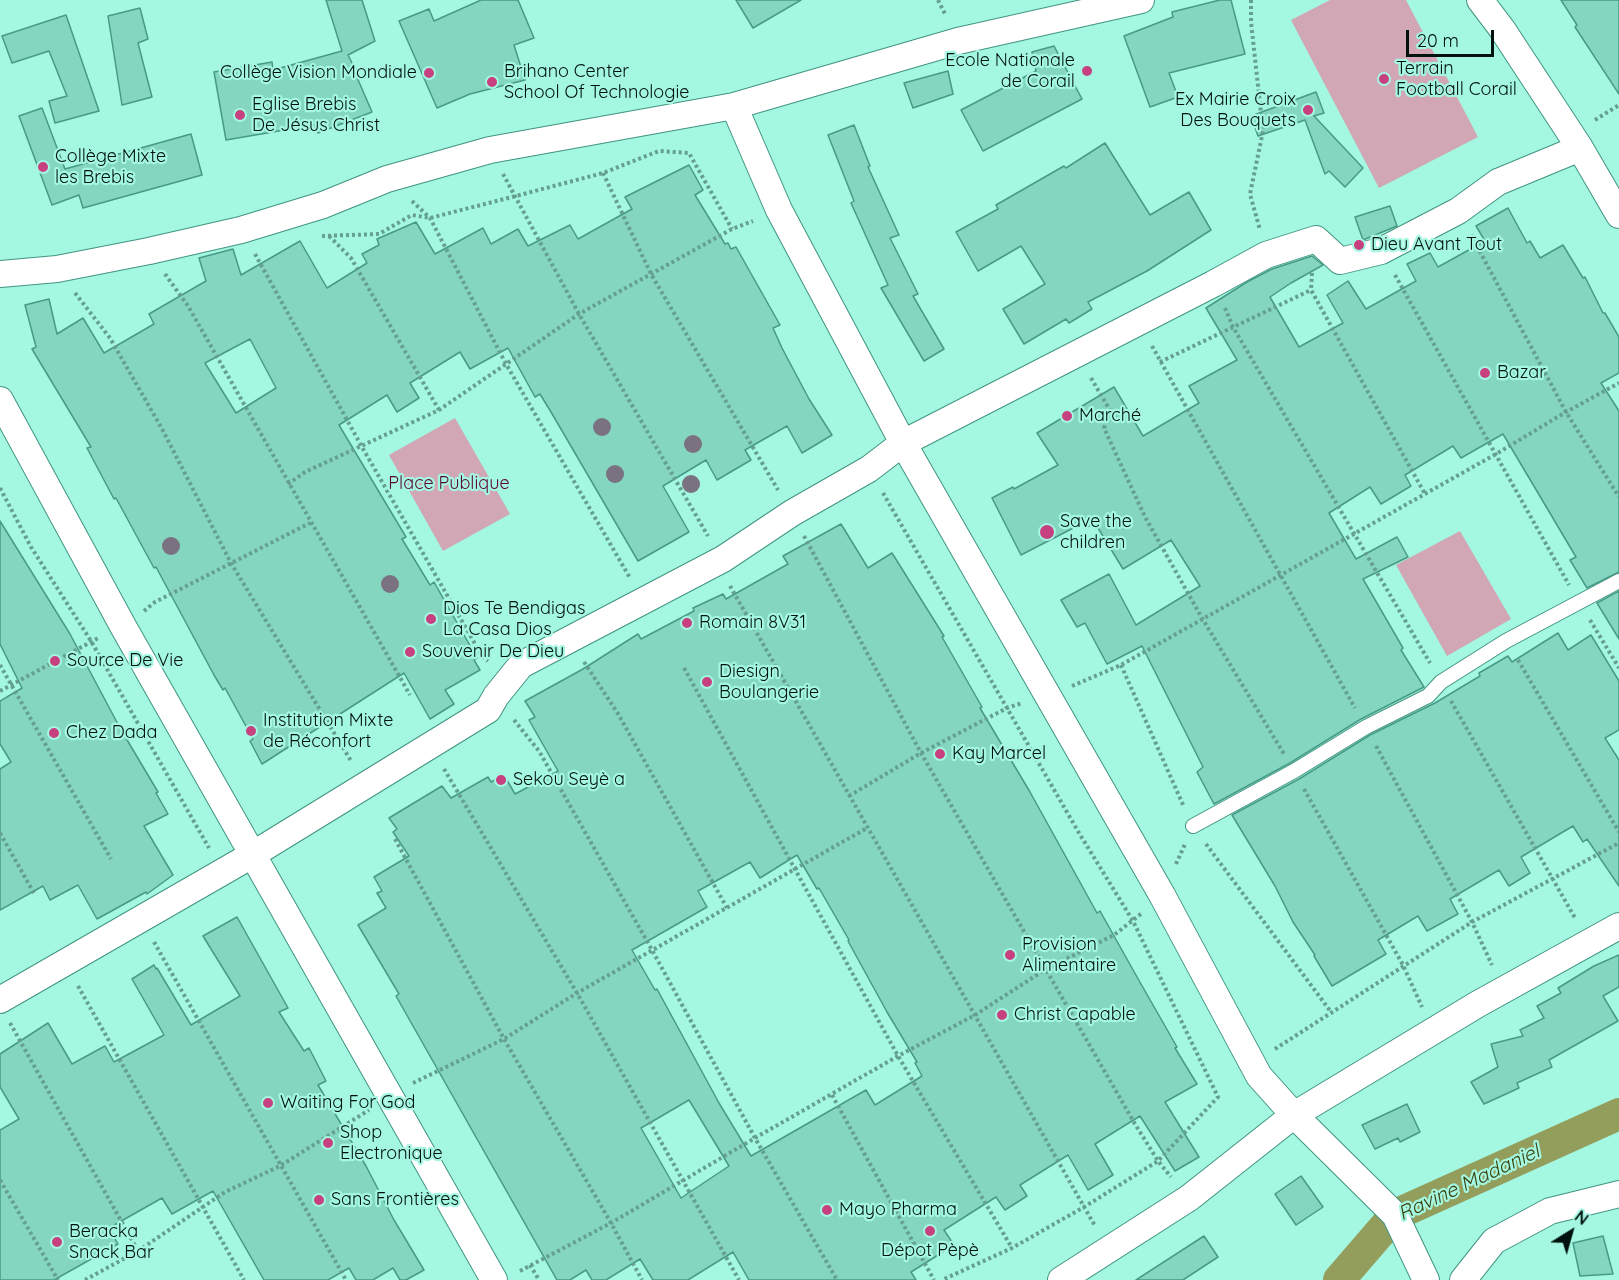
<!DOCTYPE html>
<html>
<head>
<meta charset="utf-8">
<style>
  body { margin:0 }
  #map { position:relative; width:1619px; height:1280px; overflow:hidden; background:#a4f7e0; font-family:Quicksand,sans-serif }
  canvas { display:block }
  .north { position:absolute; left:1541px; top:1202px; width:60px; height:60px; -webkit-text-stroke:4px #a4f7e0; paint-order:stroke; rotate:37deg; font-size:16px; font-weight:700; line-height:24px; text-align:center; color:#00120d }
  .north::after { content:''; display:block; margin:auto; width:21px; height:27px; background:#00120d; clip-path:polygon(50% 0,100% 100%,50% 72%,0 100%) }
  .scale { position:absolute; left:1406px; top:30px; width:88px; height:27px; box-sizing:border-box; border:3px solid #00120d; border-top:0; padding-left:8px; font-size:18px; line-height:21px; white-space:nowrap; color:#00120d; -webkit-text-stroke:4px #a4f7e0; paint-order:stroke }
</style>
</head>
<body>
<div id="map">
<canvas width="1619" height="1280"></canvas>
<div class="north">N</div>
<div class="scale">20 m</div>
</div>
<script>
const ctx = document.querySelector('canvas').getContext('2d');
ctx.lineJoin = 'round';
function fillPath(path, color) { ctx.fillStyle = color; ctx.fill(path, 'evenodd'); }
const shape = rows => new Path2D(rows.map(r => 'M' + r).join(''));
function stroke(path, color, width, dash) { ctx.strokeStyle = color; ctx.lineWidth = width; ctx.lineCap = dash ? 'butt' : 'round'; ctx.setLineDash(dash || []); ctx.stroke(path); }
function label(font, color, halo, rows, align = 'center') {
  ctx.font = font + ' Quicksand,sans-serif'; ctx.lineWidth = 4.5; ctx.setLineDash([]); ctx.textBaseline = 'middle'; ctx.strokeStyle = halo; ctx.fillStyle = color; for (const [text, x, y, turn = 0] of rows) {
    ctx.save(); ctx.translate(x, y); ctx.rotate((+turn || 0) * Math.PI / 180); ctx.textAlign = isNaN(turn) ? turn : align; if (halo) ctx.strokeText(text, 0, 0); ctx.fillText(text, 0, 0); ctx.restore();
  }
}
fillPath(shape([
  [1330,0,1406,0,1478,137,1379,188,1291,20],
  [455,418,510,514,443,551,389,455],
  [1460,531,1511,619,1447,656,1396,565]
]), '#d1a6b5');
stroke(shape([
  [1339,1280,1395,1215,1619,1114]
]), '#949e5c', 32);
const building = shape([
  [326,0,362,0,375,41,348,55,358,75,356,75,372,112,318,133,314,125,226,140,214,72,272,62,273,70,342,51,326,0],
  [481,0,518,0,534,38,514,45,525,80,470,94,437,108,399,21,429,9,434,21,481,0],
  [736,0,801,0,753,28,736,0],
  [1220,0,1231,0,1245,54,1169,73,1178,97,1150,107,1124,36,1173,17,1172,12,1220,0],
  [1561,0,1619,0,1619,94,1575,27,1577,25,1561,0],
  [140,8,148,39,138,43,152,97,122,105,108,16,140,8],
  [66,15,99,111,55,123,49,101,67,96,49,51,12,63,2,36,66,15],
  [1054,46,1082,99,983,151,961,110,1036,71,1032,52,1054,46],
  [948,71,953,94,913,108,904,83,948,71],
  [1316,92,1324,113,1314,116,1363,168,1345,187,1329,171,1325,174,1305,120,1258,136,1251,116,1316,92],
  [42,108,65,169,191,134,202,175,83,208,79,195,52,205,19,116,42,108],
  [854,125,870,166,868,167,899,235,890,238,918,294,913,296,944,349,924,361,881,288,888,285,851,203,854,201,828,135,854,125],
  [1105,143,1150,215,1189,192,1211,230,1147,271,1088,302,1092,309,1069,323,1066,319,1024,344,1003,309,1045,284,1021,246,978,271,956,232,998,209,996,205,1064,166,1066,168,1105,143],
  [689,165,703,190,695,195,725,244,728,243,731,249,736,247,780,325,773,328,782,348,809,399,832,435,802,453,787,426,745,450,751,460,717,480,706,460,663,486,689,532,638,561,551,412,540,394,535,397,508,348,470,369,460,352,410,383,419,398,397,412,387,395,339,425,406,537,402,539,430,585,434,582,477,658,474,660,480,670,445,690,454,704,430,719,404,673,262,764,250,741,253,739,225,688,223,690,214,675,156,567,154,568,116,498,114,499,87,448,91,447,32,349,36,347,25,305,49,299,57,334,83,318,104,353,154,324,149,314,206,281,199,258,233,249,241,275,300,241,327,288,367,263,362,254,379,245,377,239,416,222,435,254,483,228,491,244,518,229,528,246,570,225,578,239,632,209,625,197,689,165],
  [250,339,276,388,236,413,205,363,250,339],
  [1390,206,1397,226,1363,240,1355,217,1390,206],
  [1508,208,1527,243,1530,241,1540,258,1563,245,1583,278,1585,277,1603,313,1605,313,1619,337,1619,373,1601,383,1619,411,1619,572,1587,588,1570,560,1576,557,1503,434,1461,458,1453,446,1405,475,1411,486,1381,504,1370,487,1329,513,1356,559,1397,537,1408,557,1363,579,1403,648,1401,650,1424,687,1361,719,1290,763,1214,804,1197,772,1203,767,1142,646,1107,664,1085,623,1077,627,1061,600,1109,574,1136,625,1200,586,1171,540,1123,569,1095,523,1087,527,1085,522,1021,555,992,498,1013,487,1014,489,1058,465,1037,433,1114,387,1143,436,1199,403,1189,386,1237,360,1206,308,1247,282,1272,269,1312,256,1323,265,1291,283,1270,297,1299,347,1343,323,1327,295,1348,281,1366,309,1416,281,1407,264,1430,253,1438,267,1485,241,1476,226,1508,208],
  [0,521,70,634,120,728,158,792,156,793,168,814,144,826,173,875,147,894,146,892,97,919,78,885,50,900,43,886,0,910,0,769,11,762,0,744,0,701,22,688,0,644,0,521],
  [841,524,868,568,892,553,944,636,942,637,982,707,980,708,1030,792,1097,913,1100,911,1137,977,1177,1047,1175,1048,1197,1084,1165,1102,1199,1157,1175,1171,1140,1116,1095,1144,1113,1175,1088,1190,1068,1155,1020,1185,1027,1196,1005,1210,996,1197,944,1230,954,1245,911,1272,916,1280,749,1280,733,1252,688,1280,653,1280,640,1259,606,1280,592,1280,586,1270,570,1280,557,1280,396,996,399,994,358,925,386,908,377,893,382,891,374,877,409,856,393,832,397,829,389,818,442,786,451,798,488,777,491,782,504,775,515,794,558,771,529,720,535,717,525,701,583,669,638,634,641,639,694,611,693,608,723,594,726,599,788,564,783,556,841,524],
  [797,855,817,889,819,888,849,940,848,941,887,1012,917,1062,915,1063,922,1076,875,1105,866,1090,751,1156,719,1103,657,989,655,990,632,950,707,907,698,891,750,862,760,878,797,855],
  [689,1100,729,1166,681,1198,641,1128,689,1100],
  [1619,591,1619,639,1597,603,1619,591],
  [1558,633,1568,650,1591,635,1619,681,1619,730,1605,738,1619,760,1619,886,1587,839,1583,842,1573,826,1521,857,1530,873,1509,886,1499,870,1450,899,1458,914,1427,931,1418,916,1378,940,1386,954,1332,986,1314,956,1315,955,1293,922,1275,886,1232,815,1299,779,1370,735,1435,703,1480,676,1479,673,1508,656,1512,662,1558,633],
  [237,917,288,1008,279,1012,304,1051,309,1048,326,1081,318,1085,366,1166,394,1220,424,1270,406,1280,400,1280,393,1268,373,1280,356,1280,349,1268,328,1280,264,1280,213,1191,172,1214,162,1198,109,1228,118,1244,54,1280,0,1280,0,1130,19,1119,0,1087,0,1054,48,1023,72,1064,105,1046,114,1062,164,1035,132,979,154,965,156,969,157,968,191,1025,240,996,203,936,237,917],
  [1619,955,1619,987,1603,996,1618,1021,1549,1060,1552,1067,1517,1083,1519,1088,1484,1104,1471,1082,1498,1067,1491,1044,1523,1036,1520,1030,1544,1018,1537,1006,1561,993,1558,988,1594,966,1619,955],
  [1407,1104,1420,1132,1400,1142,1398,1138,1375,1149,1362,1125,1407,1104],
  [1301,1176,1323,1207,1296,1225,1275,1194,1301,1176],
  [1204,1236,1218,1257,1183,1280,1136,1280,1204,1236],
  [1603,1236,1613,1274,1580,1276,1573,1243,1603,1236]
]);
fillPath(building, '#84d6c1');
stroke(building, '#479a86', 1.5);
const service = shape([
  [1193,826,1294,771,1366,727,1428,696,1441,682,1506,641,1619,581]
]);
const minor = shape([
  [1480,0,1502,29,1580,148,1619,215],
  [734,106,779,210,903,443,1162,895,1259,1076,1294,1115,1395,1215,1426,1280],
  [0,274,57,269,149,251,241,230,323,205,387,179,490,150,734,106,958,41,1141,0],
  [0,400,124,628,494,1280],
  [0,1000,252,855,488,710,496,696,521,665,723,559,792,513,869,469,903,443,1213,284,1266,255,1316,239,1340,261,1381,251,1458,211,1498,182,1580,148],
  [1061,1280,1189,1198,1294,1115,1478,1004,1619,926],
  [1463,1280,1494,1241,1550,1211,1619,1194]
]);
stroke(service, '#419481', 16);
stroke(minor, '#419481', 28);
stroke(shape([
  [938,0,946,16],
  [1251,0,1251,22,1263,131,1250,194,1260,230],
  [1595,120,1619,105],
  [603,173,651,274,778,490],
  [503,174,579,314,708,536],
  [412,201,430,218,506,364,630,578],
  [1471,235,1566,412,1619,497],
  [322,236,379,234,412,215,430,218,516,196,603,173,659,151,689,153,732,229],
  [329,236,351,258,439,410],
  [255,254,362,447,482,656,488,661],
  [1312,273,1311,290,1425,494],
  [165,274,188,306,410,695],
  [1395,275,1569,585],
  [75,293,110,338,161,427,231,563,351,761],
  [1225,308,1233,327,1430,663],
  [1152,346,1355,708],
  [1160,362,1311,290],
  [1091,378,1111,412,1104,428,1145,517,1202,618,1284,754],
  [288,484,305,472,439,410,579,314,732,229,753,221],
  [0,488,31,547,91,641,209,848],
  [883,493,1079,833,1133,921,1218,1097,1158,1161,1084,1207,1012,1248,942,1280],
  [804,536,921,753,1135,1124,1158,1161,1171,1177],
  [730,586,1095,1226],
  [144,611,155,602,310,523],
  [1590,620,1619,668],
  [1518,660,1619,832],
  [584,662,617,712,727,908],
  [0,665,111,859],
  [1121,665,1184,807],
  [684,668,898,1056,1012,1248],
  [1072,686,1121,665,1496,454,1566,412,1619,383],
  [0,691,100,637],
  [1451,701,1575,918],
  [514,720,539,751,652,950,755,1138,837,1280],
  [1376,746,1472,922,1492,965],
  [444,769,577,993,739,1280],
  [1304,789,1403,965,1422,1007],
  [849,796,921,753,1007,708,1022,703],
  [0,833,35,895],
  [395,839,504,1039,611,1223,642,1280],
  [1206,844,1331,1012],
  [1176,864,1185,844],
  [154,942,346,1280],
  [78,986,244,1280],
  [10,1023,138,1251],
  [1275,1049,1472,922,1619,843],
  [413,1083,504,1039,577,993,867,828],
  [832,1095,934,1280],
  [0,1180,58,1280],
  [530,1265,539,1280],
  [520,1271,611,1223,755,1138,898,1056,975,1015,1046,969,1114,935,1142,913],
  [85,1280,138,1251,225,1192,280,1166,369,1110]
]), '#65a08f', 4, [3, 3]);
stroke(service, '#fff', 14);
stroke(minor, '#fff', 26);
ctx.fillStyle = '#7b7281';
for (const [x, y] of [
  [602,427],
  [693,444],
  [615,474],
  [691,484],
  [171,546],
  [390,584]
]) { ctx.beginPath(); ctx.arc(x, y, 9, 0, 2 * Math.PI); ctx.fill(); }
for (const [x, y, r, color] of [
  [1087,71,6,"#c7407f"],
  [429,73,6,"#c7407f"],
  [1384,79,6,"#c7407f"],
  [492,82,6,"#c7407f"],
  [1308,110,6,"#c7407f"],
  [240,115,6,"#c7407f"],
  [43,167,6,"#c7407f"],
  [1359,245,6,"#c7407f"],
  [1485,373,6,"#c7407f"],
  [1067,416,6,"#c7407f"],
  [1047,532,8,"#c7407f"],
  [431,619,6,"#c7407f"],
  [687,623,6,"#c7407f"],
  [410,652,6,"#c7407f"],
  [55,661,6,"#c7407f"],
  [707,682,6,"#c7407f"],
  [251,731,6,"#c7407f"],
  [54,733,6,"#c7407f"],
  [940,754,6,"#c7407f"],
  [501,780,6,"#c7407f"],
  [1010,955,6,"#c7407f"],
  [1002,1015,6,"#c7407f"],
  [268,1103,6,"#c7407f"],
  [328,1143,6,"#c7407f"],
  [319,1200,6,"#c7407f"],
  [827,1210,6,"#c7407f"],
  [930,1231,6,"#c7407f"],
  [57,1242,6,"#c7407f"]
]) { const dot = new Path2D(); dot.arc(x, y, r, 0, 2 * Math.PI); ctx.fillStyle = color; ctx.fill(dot); stroke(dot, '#a4f7e0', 2); }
label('18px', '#00120d', '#a4f7e0', [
  ["Ecole Nationale",1075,61,"right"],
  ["de Corail",1075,82,"right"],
  ["Terrain",1396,69],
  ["Football Corail",1396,90],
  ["Brihano Center",504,72],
  ["School Of Technologie",504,93],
  ["Collège Vision Mondiale",417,73,"right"],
  ["Ex Mairie Croix",1296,100,"right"],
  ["Des Bouquets",1296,121,"right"],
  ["Eglise Brebis",252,105],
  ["De Jésus Christ",252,126],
  ["Collège Mixte",55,157],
  ["les Brebis",55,178],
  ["Dieu Avant Tout",1371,245],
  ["Bazar",1497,373],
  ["Marché",1079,416],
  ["Save the",1060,522],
  ["children",1060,543],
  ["Dios Te Bendigas",443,609],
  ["La Casa Dios",443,630],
  ["Romain 8V31",699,623],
  ["Souvenir De Dieu",422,652],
  ["Source De Vie",67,661],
  ["Diesign",719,672],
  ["Boulangerie",719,693],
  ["Institution Mixte",263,721],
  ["de Réconfort",263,742],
  ["Chez Dada",66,733],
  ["Kay Marcel",952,754],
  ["Sekou Seyè a",513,780],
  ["Provision",1022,945],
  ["Alimentaire",1022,966],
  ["Christ Capable",1014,1015],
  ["Waiting For God",280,1103],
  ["Shop",340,1133],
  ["Electronique",340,1154],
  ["Sans Frontières",331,1200],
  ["Mayo Pharma",839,1210],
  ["Beracka",69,1232],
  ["Snack Bar",69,1253],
  ["Dépot Pèpè",930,1251,"center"]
], 'left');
label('18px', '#5a0633', '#a4f7e0', [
  ["Place Publique",449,484]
]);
label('italic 20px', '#3b410d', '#a4f7e0', [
  ["Ravine Madaniel",1469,1183,-25]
]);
</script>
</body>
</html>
